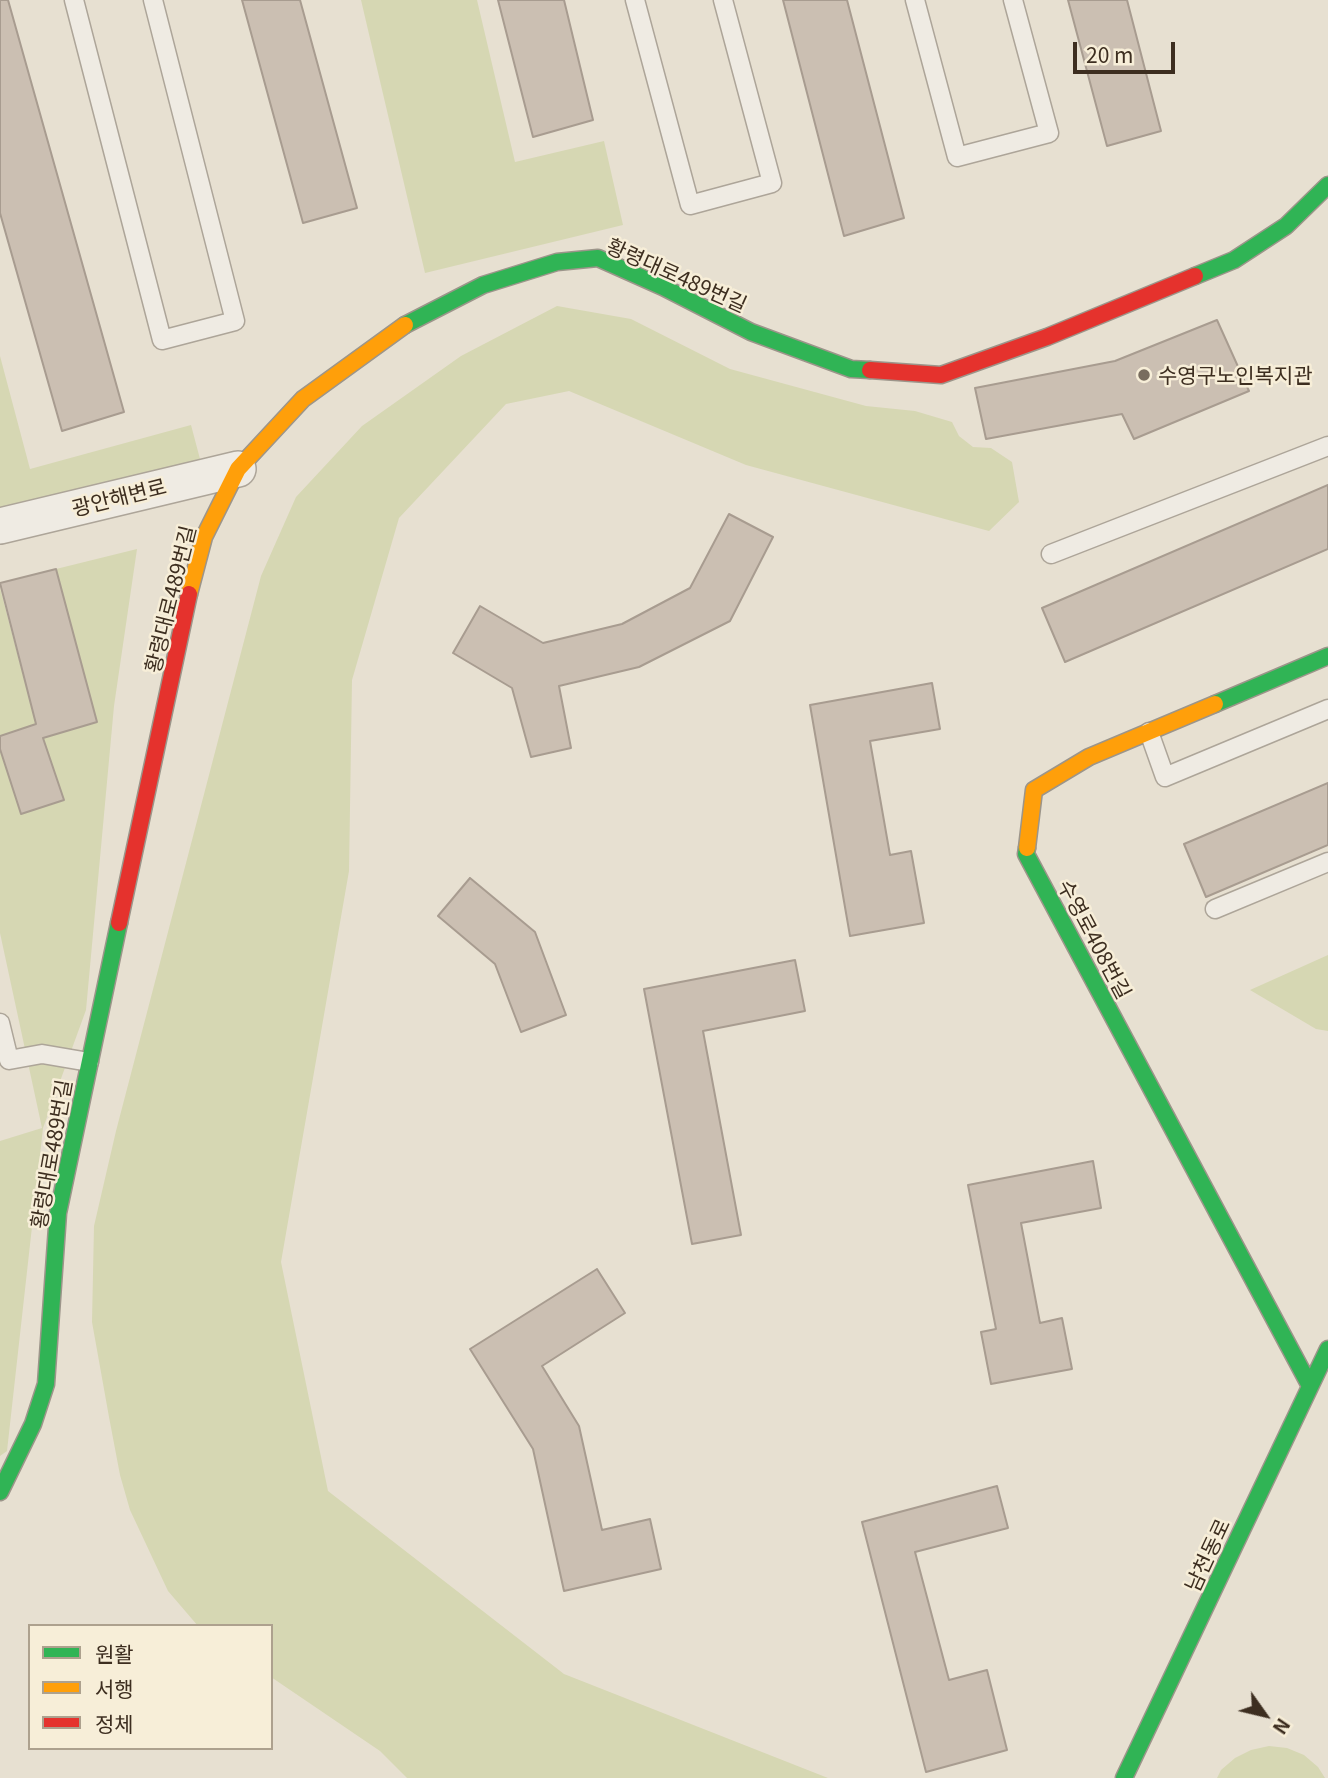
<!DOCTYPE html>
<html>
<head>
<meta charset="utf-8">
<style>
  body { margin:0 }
  #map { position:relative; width:1328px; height:1778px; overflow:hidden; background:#e7e0d1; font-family:Georgia,"Noto Sans KR",serif }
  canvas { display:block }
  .legend { position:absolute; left:28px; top:1624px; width:245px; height:126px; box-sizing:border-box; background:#f7eed8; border:2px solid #ada18e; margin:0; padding:9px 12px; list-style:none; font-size:21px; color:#3d2e20 }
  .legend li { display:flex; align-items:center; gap:14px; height:35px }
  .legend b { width:35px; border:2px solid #ada18e }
  .north { position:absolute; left:1230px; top:1680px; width:70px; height:70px; -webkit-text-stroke:5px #f7eed8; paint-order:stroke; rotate:124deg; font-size:19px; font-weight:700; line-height:28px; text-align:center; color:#3d2e20 }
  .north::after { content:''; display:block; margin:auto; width:24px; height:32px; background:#3d2e20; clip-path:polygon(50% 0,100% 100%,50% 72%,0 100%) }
  .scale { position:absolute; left:1073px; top:42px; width:102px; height:32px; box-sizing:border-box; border:4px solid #3d2e20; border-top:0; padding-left:9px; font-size:21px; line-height:24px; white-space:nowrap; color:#3d2e20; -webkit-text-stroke:5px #f7eed8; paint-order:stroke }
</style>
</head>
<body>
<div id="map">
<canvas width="1328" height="1778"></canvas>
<ul class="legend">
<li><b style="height:9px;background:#30b455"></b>원활</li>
<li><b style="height:9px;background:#ff9f0a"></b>서행</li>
<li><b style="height:9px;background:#e5322d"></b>정체</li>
</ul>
<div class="north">N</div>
<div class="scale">20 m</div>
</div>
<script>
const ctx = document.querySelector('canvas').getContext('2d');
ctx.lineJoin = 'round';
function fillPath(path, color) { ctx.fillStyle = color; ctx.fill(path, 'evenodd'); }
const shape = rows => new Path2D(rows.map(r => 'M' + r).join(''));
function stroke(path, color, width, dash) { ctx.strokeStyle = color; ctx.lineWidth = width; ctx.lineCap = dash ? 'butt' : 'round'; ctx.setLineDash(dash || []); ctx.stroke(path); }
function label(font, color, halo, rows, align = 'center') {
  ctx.font = font + ' Georgia,"Noto Sans KR",serif'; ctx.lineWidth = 5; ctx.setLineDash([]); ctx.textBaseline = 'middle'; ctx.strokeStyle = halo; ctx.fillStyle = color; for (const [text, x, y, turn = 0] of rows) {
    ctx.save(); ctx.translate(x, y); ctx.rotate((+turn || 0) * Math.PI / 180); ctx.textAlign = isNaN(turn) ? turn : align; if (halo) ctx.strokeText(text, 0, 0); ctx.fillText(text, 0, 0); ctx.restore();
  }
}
fillPath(shape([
  [361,0,477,0,515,162,604,141,623,225,425,273],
  [557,306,631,319,730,369,866,406,915,411,952,422,959,436,973,447,991,448,1012,462,1019,502,989,531,746,465,569,391,506,404,399,518,352,680,349,871,281,1262,328,1491,564,1674,828,1778,407,1778,380,1751,271,1677,271,1626,198,1626,168,1591,130,1510,120,1475,109,1417,92,1322,94,1226,116,1131,261,576,296,497,362,426,461,356],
  [0,356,30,469,191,425,200,459,0,513],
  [137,549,114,706,86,1010,43,1128,7,1451,0,1456,0,1141,42,1128,0,933,0,750,21,813,64,800,43,738,96,722,56,569],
  [0,588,36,724,0,736],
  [1328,955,1328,1031,1316,1029,1250,990],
  [1269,1746,1287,1748,1304,1755,1318,1767,1325,1778,1217,1778,1221,1770,1235,1758,1251,1750]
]), '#d6d7b3');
const building = shape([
  [0,0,8,0,124,412,62,431,0,213,0,0],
  [242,0,300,0,357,208,303,223,242,0],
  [498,0,564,0,593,120,533,137,498,0],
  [783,0,847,0,904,218,844,236,783,0],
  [1068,0,1127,0,1161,131,1107,146,1068,0],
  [1217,320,1249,391,1134,439,1122,414,986,439,975,388,1115,361,1217,320],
  [1328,485,1328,549,1065,662,1042,608,1328,485],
  [729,514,773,537,730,621,639,667,559,686,571,748,531,757,512,688,453,653,480,606,543,643,622,624,690,588,729,514],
  [56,569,97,722,43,738,64,800,21,814,0,749,0,736,36,724,0,583,56,569],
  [932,683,940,729,870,741,890,855,911,851,924,923,850,936,810,705,932,683],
  [1328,783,1328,845,1206,897,1184,844,1328,783],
  [470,878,535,932,566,1015,521,1032,495,964,438,916,470,878],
  [795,960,805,1011,703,1031,741,1235,692,1244,644,989,795,960],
  [1093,1161,1101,1208,1021,1223,1040,1323,1062,1318,1072,1369,991,1384,981,1332,996,1329,968,1185,1093,1161],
  [597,1269,625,1313,542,1366,579,1426,602,1530,650,1519,661,1569,564,1591,533,1449,470,1349,597,1269],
  [997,1486,1008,1528,915,1552,949,1680,987,1670,1007,1750,926,1772,862,1522,997,1486]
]);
fillPath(building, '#cbbfb2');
stroke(building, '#a89c90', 2);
const lane = shape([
  [74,0,162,340,235,321,153,0],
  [635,0,690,205,772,183,723,0],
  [915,0,957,157,1049,133,1013,0],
  [1051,554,1328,446],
  [1149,732,1165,777,1328,709],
  [1215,909,1328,862],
  [0,1023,9,1060,42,1054,89,1062]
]);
const street = shape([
  [0,526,238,469]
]);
const fast = shape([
  [1195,276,1234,260,1286,226,1328,185],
  [405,325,483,285,557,262,598,258,663,287,751,332,851,369,870,370],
  [1215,704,1328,656],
  [1027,848,1026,854,1310,1386],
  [0,1492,33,1424,46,1384,58,1213,119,923],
  [1124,1778,1328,1349]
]);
const slow = shape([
  [189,594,204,537,238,469,303,399,405,325],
  [1027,848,1034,790,1089,757,1215,704]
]);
const jam = shape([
  [870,370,941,375,1047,337,1195,276],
  [119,923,189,594]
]);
stroke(lane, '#ada599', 21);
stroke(street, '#ada599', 38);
stroke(fast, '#9c958a', 19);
stroke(slow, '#9c958a', 19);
stroke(jam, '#9c958a', 19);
stroke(lane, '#efebe3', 18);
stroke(street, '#efebe3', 35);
stroke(fast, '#30b455', 16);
stroke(slow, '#ff9f0a', 16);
stroke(jam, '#e5322d', 16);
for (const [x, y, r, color] of [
  [1144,375,7,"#786c5e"]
]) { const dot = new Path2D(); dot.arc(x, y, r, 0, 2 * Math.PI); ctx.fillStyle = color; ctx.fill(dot); stroke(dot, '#f7eed8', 2.5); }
label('21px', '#3d2e20', '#f7eed8', [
  ["황령대로489번길",677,275,24],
  ["광안해변로",119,497,-14],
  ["황령대로489번길",170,599,-76],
  ["수영로408번길",1095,939,62],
  ["황령대로489번길",51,1154,-80],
  ["남천동로",1207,1555,-65]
]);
label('21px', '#3d2e20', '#f7eed8', [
  ["수영구노인복지관",1158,375]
], 'left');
</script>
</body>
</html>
